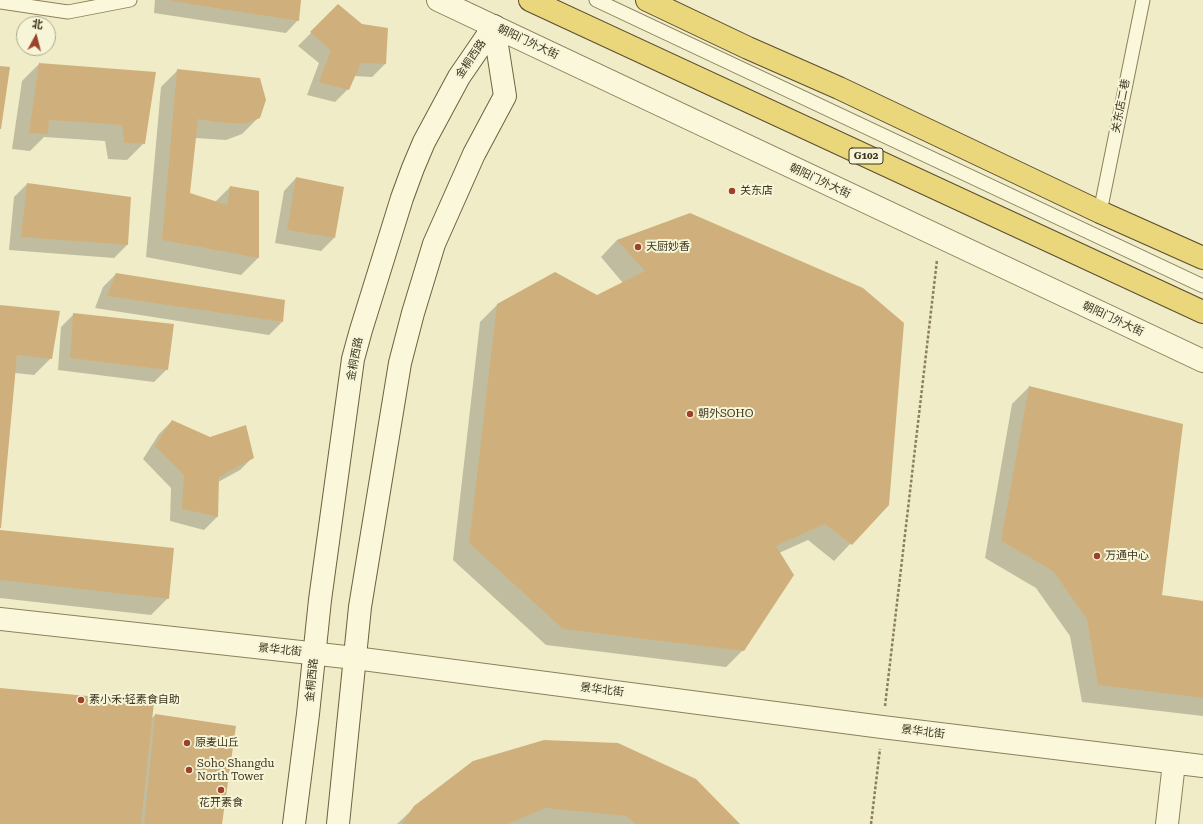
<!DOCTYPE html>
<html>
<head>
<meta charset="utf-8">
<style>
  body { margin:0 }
  #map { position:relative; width:1203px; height:824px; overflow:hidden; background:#f0ecc7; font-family:"Roboto Serif","Noto Sans SC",serif }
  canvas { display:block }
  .north { position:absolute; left:16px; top:16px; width:40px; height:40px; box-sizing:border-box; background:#f7f5d7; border:1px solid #aca88e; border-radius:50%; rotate:7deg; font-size:11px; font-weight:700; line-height:16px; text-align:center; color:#3c3420 }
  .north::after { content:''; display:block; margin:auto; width:14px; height:18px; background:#9d422a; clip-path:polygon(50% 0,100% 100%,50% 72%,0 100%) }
</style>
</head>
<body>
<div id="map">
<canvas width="1203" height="824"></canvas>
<div class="north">北</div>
</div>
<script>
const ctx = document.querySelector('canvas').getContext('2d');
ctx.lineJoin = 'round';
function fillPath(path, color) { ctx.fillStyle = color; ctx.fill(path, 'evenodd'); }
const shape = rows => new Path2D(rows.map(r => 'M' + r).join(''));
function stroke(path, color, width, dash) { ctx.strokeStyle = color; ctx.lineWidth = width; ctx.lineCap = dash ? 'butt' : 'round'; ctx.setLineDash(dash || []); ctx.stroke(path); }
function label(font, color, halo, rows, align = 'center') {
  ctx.font = font + ' "Roboto Serif","Noto Sans SC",serif'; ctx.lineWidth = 4; ctx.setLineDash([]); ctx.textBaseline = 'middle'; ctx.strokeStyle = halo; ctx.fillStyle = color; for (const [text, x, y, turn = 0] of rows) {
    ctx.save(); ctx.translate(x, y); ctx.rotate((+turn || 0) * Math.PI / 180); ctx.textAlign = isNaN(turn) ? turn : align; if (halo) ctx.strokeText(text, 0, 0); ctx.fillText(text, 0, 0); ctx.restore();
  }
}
fillPath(shape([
  [155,0,300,0,298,20,286,33,154,13],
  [338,6,385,64,372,77,354,76,348,89,335,102,307,95,319,63,298,46],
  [39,64,154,73,144,143,127,160,108,159,105,141,44,137,30,151,12,149,22,81],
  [178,70,259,117,242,134,226,140,195,138,189,193,215,202,230,187,258,191,258,258,241,275,146,257,161,87],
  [296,178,334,238,321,251,275,243,284,191],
  [27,184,127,245,114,258,9,250,14,197],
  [690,214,888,504,834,561,808,540,779,553,743,650,726,667,546,645,453,560,480,322,498,304,597,296,623,283,601,257,617,240],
  [116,274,282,322,269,335,95,308,103,287],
  [0,306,51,358,34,375,15,373,0,529],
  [74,314,167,369,154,382,58,370,61,327],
  [1029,387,1161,596,1203,602,1203,716,1082,702,1070,636,1036,588,985,558,1012,404],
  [172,421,253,457,240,470,218,482,217,517,204,530,170,521,171,488,143,459,159,434],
  [0,531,168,598,151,615,0,598],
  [0,689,151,719,155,715,221,824,0,824],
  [474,762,738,824,397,824,415,807]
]), '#0003');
fillPath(shape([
  [171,0,301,0,299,21,171,1],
  [338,4,362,24,388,28,386,64,361,63,349,90,319,82,331,50,310,32],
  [39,63,156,72,145,144,124,143,122,125,49,120,48,134,29,133],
  [0,66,10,67,1,129,0,129],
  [177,69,260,78,266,100,260,118,244,124,215,122,198,119,190,193,227,205,230,186,259,191,259,258,162,240],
  [296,177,344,187,335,238,287,230],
  [27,183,131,197,128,245,21,237],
  [690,213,863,288,904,323,889,505,852,545,825,524,776,546,794,575,744,651,563,629,469,543,497,304,555,272,597,295,645,271,617,240],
  [116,273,285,300,283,322,107,296],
  [0,305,60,311,52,359,17,355,1,528,0,528],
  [73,313,174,324,168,370,70,358],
  [1029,386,1183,424,1162,595,1203,601,1203,698,1098,685,1087,619,1053,571,1001,541],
  [172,420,210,437,246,425,254,458,219,477,218,517,182,509,184,475,155,446],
  [0,530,174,548,169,599,0,580],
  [0,688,154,702,141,824,0,824],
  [155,714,236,726,222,824,144,824],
  [544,740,618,743,696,779,740,824,636,824,626,816,545,808,508,824,402,824,414,806,473,761]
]), '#cfb07c');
const service = shape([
  [596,0,1203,286],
  [0,2,68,12,130,0],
  [1100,212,1143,0]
]);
const minor = shape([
  [0,619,355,658,882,727,1203,766],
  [1167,824,1174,763]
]);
const tertiary = shape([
  [438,0,1203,361]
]);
const secondary = shape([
  [294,824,308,714,320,600,353,359,361,330,402,198,413,168,424,142,459,77,494,26],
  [338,824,360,607,400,363,413,313,434,244,474,154,505,96,494,26]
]);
const trunk = shape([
  [530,0,1203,312],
  [647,0,748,48,839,88,1100,212,1203,258]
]);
stroke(service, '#8c805c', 15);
stroke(minor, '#8c805c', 24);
stroke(tertiary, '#8c805c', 24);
stroke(secondary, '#6e613f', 24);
stroke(trunk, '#5a4d30', 24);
stroke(shape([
  [885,706,937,260],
  [871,824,880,749]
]), '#8c805c', 2.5, [3, 2]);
stroke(service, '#faf7db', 13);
stroke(minor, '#faf7db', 22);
stroke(tertiary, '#faf7db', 22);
stroke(secondary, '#faf7db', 22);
stroke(trunk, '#ead67b', 22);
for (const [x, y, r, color] of [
  [732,191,4,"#9d422a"],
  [638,247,4,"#9d422a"],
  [690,414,4,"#9d422a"],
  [1097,556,4,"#9d422a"],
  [81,700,4,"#9d422a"],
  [187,743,4,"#9d422a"],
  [189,770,4,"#9d422a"],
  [221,790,4,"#9d422a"]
]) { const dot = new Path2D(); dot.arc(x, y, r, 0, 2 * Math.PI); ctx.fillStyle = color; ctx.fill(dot); stroke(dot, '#f7f5d7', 1.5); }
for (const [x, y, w] of [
  [866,156,34]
]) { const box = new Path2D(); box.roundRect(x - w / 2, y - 8, w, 16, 3); ctx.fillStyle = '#f7f5d7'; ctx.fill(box); stroke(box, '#3c3420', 1); }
label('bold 10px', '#3c3420', null, [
  ["G102",866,156]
]);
label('11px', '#3c3420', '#f7f5d7', [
  ["朝阳门外大街",528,42,25],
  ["金桐西路",471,59,-56],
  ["关东店二巷",1121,106,-79],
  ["朝阳门外大街",820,181,25],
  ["朝阳门外大街",1113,319,25],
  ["金桐西路",355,359,-79],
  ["景华北街",280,650,6],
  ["金桐西路",312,680,-84],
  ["景华北街",602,690,7],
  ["景华北街",923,732,7]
]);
label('11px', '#3c3420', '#f7f5d7', [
  ["关东店",740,191],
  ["天厨妙香",646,247],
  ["朝外SOHO",698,414],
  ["万通中心",1105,556],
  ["素小禾·轻素食自助",89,700],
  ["原麦山丘",195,743],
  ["Soho Shangdu",197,764],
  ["North Tower",197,777],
  ["花开素食",221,803,"center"]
], 'left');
</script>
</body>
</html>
